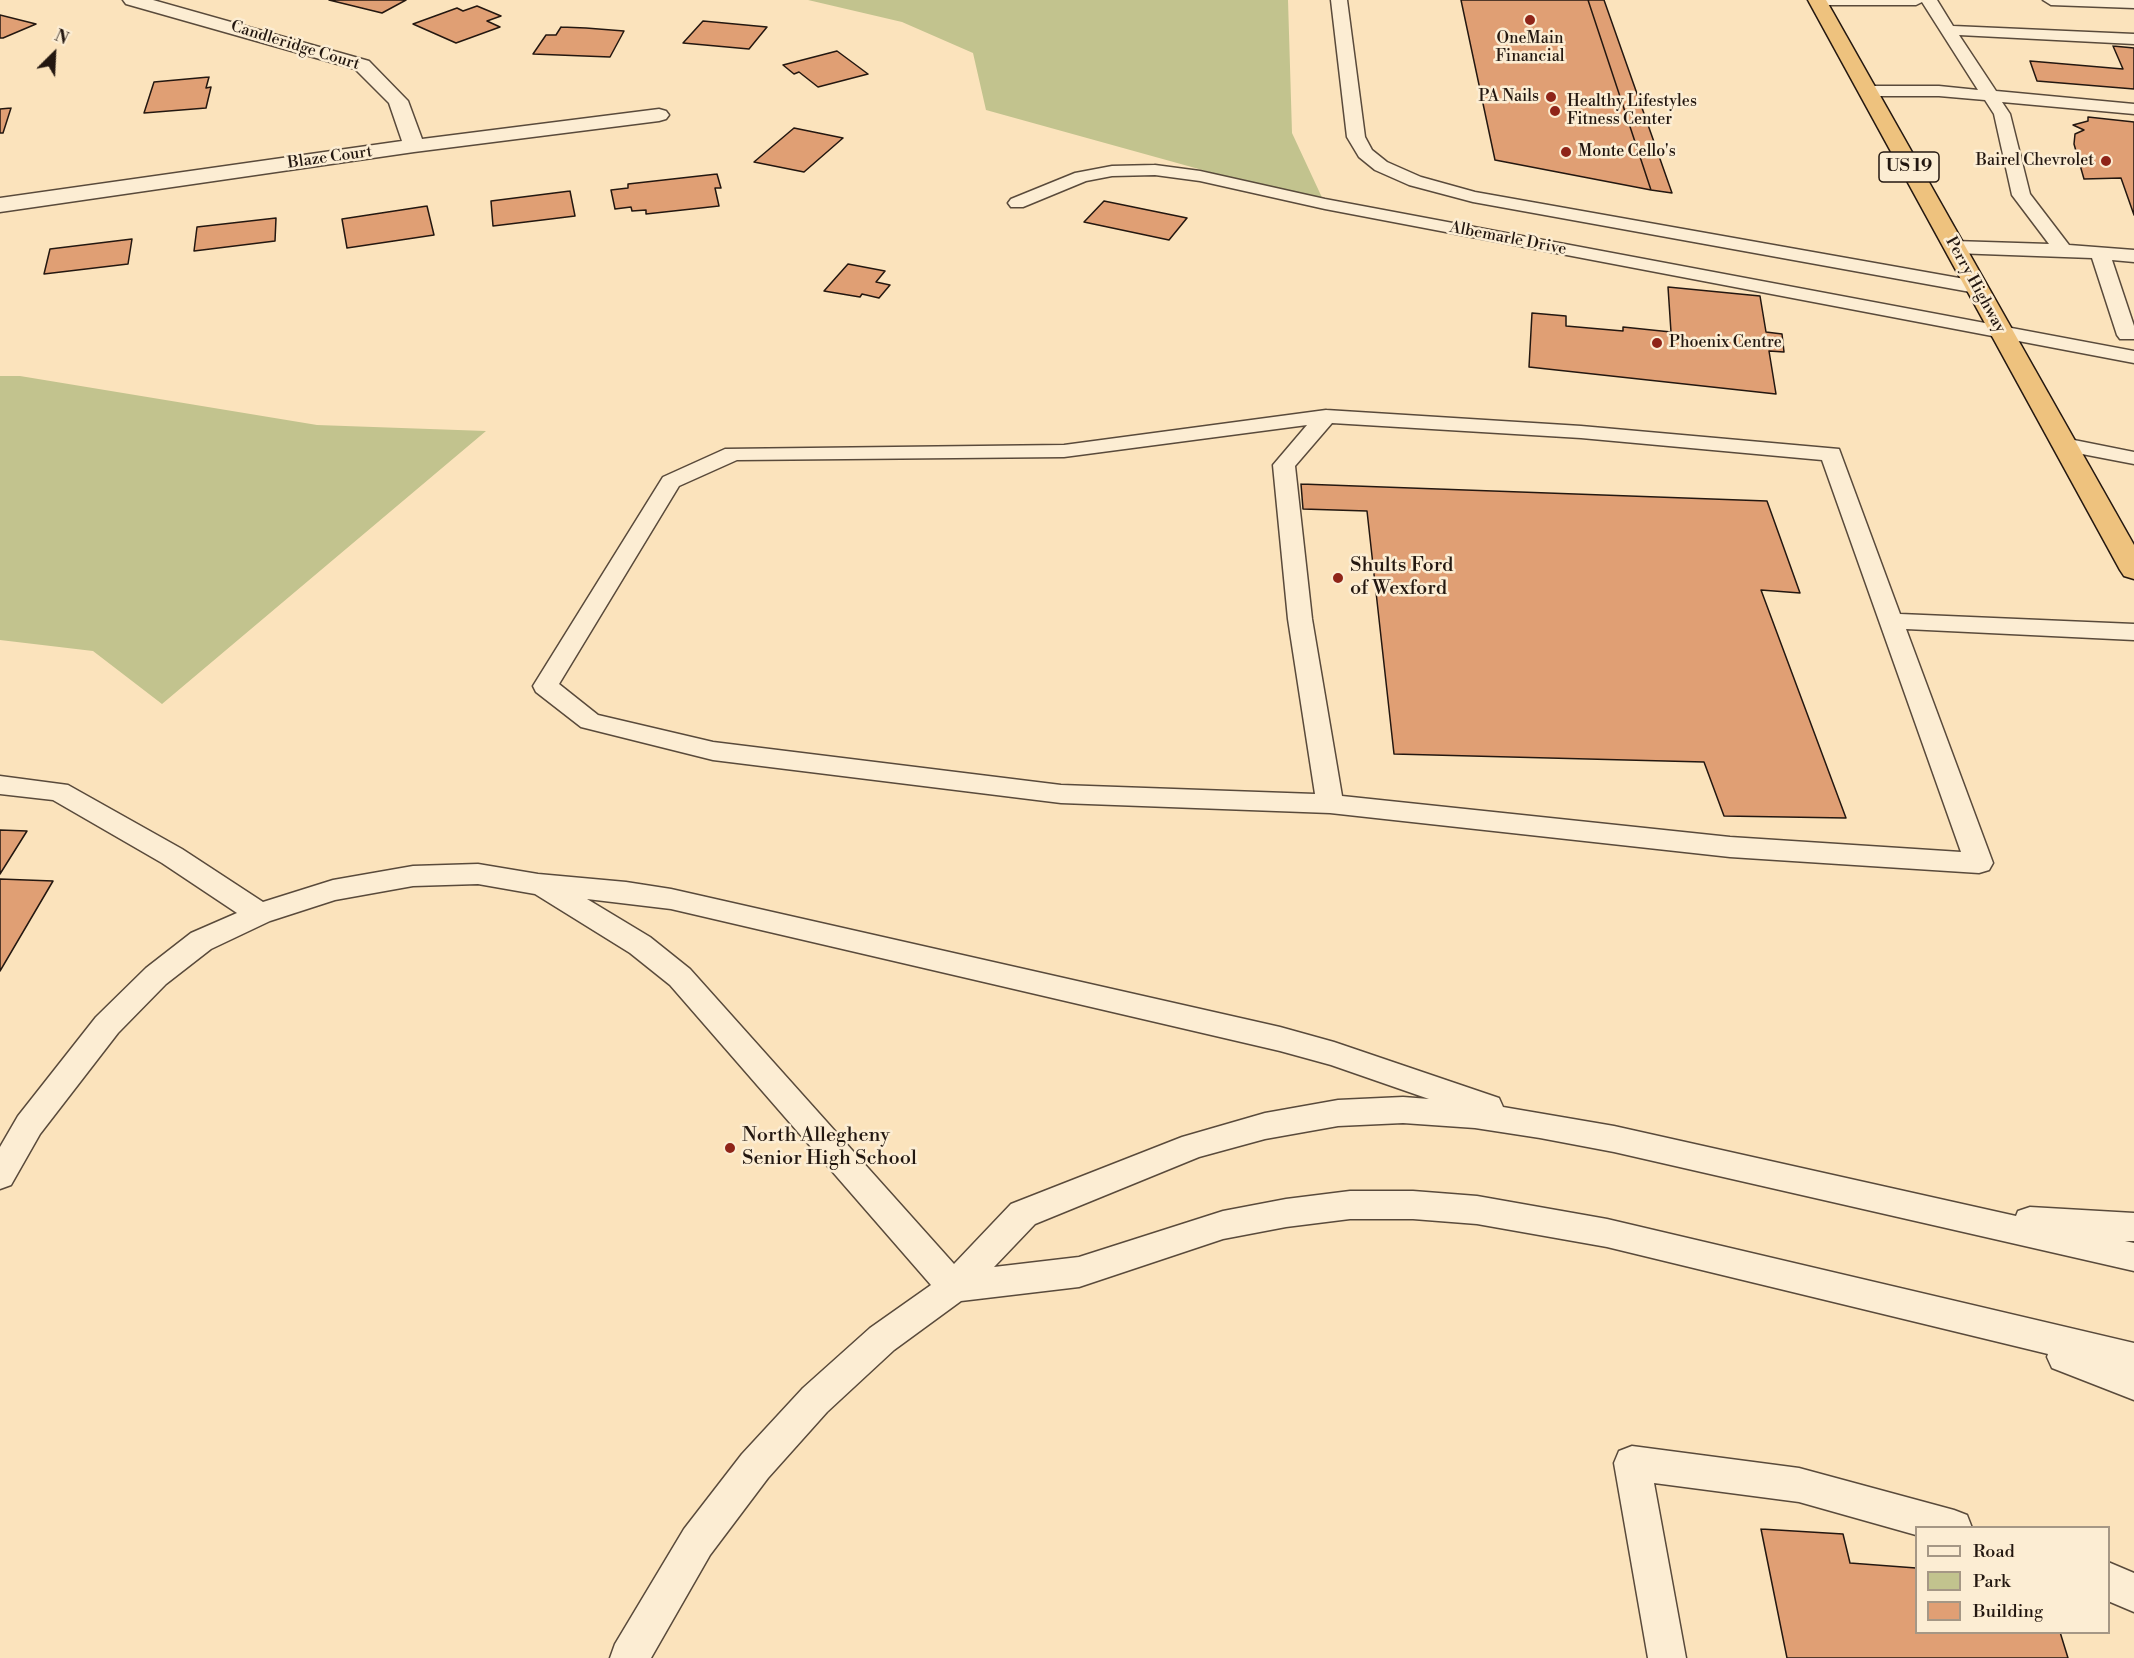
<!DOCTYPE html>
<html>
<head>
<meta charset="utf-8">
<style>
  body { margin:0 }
  #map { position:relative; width:2134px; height:1658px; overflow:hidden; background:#fbe3bc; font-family:"Libre Bodoni",serif }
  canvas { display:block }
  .legend { position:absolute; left:1915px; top:1526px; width:195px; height:108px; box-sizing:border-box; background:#fcedd3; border:2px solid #a59785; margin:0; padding:8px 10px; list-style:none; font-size:18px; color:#231710 }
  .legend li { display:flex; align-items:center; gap:12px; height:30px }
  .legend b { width:30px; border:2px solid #a59785 }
  .north { position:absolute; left:24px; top:24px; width:60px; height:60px; -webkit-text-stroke:4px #fcedd3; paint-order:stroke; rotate:24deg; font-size:16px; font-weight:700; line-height:24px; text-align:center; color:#231710 }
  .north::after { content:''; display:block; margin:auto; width:21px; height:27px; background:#231710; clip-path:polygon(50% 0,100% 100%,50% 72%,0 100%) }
</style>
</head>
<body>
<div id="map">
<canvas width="2134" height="1658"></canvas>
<ul class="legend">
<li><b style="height:8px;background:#fcedd3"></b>Road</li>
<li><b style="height:16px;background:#c2c38e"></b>Park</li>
<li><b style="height:16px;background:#e09f74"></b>Building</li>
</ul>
<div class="north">N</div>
</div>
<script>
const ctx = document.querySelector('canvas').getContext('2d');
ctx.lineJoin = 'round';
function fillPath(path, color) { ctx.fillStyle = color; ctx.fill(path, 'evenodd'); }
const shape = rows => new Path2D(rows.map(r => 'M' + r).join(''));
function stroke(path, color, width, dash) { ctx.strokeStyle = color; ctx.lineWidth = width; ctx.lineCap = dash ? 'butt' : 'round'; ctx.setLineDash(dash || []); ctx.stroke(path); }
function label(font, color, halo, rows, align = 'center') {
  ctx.font = font + ' "Libre Bodoni",serif'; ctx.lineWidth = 5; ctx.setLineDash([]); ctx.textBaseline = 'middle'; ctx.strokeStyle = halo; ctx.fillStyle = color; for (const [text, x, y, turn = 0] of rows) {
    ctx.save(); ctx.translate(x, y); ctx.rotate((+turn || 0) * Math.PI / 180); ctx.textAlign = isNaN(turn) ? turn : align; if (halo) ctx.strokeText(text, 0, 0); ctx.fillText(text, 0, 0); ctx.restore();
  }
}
fillPath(shape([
  [808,0,1288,0,1292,133,1325,204,986,110,973,53,902,22],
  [0,376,20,376,317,425,486,431,162,704,93,651,0,640]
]), '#c2c38e');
const building = shape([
  [329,0,406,0,382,13,329,0],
  [1461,0,1588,0,1651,190,1495,160,1461,0],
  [1588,0,1604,0,1672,193,1651,190,1588,0],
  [477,6,501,16,487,21,500,27,456,43,413,24,457,8,463,11,477,6],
  [0,15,36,24,3,38,0,38,0,15],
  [703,21,767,27,749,49,683,43,703,21],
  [561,27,586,28,624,31,610,57,533,54,546,35,556,35,561,27],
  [2113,46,2134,48,2134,89,2037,81,2030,61,2123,69,2113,46],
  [837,51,868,74,818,87,799,72,794,74,783,65,837,51],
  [209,77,206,88,211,87,206,108,144,113,154,82,209,77],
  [11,108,3,133,0,133,0,109,11,108],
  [2088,117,2134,122,2134,215,2121,178,2084,179,2074,144,2075,134,2084,130,2073,125,2088,121,2088,117],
  [794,128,843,138,804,172,754,162,794,128],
  [717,174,721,188,715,188,719,206,646,214,646,210,632,211,631,207,615,209,611,190,628,188,628,184,717,174],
  [570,191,575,216,493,226,491,201,570,191],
  [1104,201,1187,218,1169,240,1084,222,1104,201],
  [427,206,434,235,347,248,342,219,427,206],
  [276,218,275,241,194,251,197,227,276,218],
  [132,239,128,264,44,274,50,249,132,239],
  [848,264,885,271,876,282,890,285,879,298,862,294,860,297,824,291,848,264],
  [1668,287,1760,296,1766,332,1782,334,1784,352,1769,351,1776,394,1529,367,1532,313,1566,316,1566,326,1623,331,1623,327,1671,332,1668,287],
  [1301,484,1767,501,1800,593,1761,590,1846,818,1724,816,1704,762,1394,754,1367,511,1303,509,1301,484],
  [0,830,27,831,0,874,0,830],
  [0,879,53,881,0,971,0,879],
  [1761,1529,1843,1534,1850,1563,1916,1568,1916,1632,2060,1632,2068,1658,1787,1658,1761,1529]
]);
fillPath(building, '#e09f74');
stroke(building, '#231710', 1.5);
const lane = shape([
  [1331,0,1347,0,1365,137,1372,150,1387,162,1421,177,1475,192,1976,281,1983,283,1986,287,1983,291,1976,293,1473,202,1409,185,1375,170,1359,157,1347,137,1331,0],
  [1814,0,1937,0,1953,26,2134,34,2134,44,1959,35,1996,91,2134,104,2134,114,2002,102,2010,114,2030,194,2069,245,2134,250,2134,262,2112,260,2134,326,2134,339,2120,339,2117,335,2092,258,1954,253,1947,251,1945,247,1947,243,1954,241,2049,244,2012,195,1994,114,1985,100,1939,96,1867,96,1859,91,1867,86,1939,86,1978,90,1922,2,1916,5,1822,5,1814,0],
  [2043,0,2134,0,2134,8,2051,5,2043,0],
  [1155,165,1200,171,1325,199,2134,351,2134,363,1325,209,1200,181,1155,175,1112,176,1086,181,1023,207,1011,207,1008,203,1011,199,1075,173,1112,166,1155,165],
  [1326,410,1581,426,1839,449,1900,614,2134,624,2134,640,1906,629,1993,863,1989,870,1979,873,1730,857,1330,813,1061,803,713,760,581,727,536,692,533,686,663,477,725,449,1064,445,1326,410],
  [1332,423,1581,438,1822,460,1961,852,1730,837,1342,796,1312,619,1295,466,1332,423],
  [1307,425,1273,465,1288,619,1315,794,1061,785,713,742,598,715,559,684,679,486,737,460,1064,457,1307,425],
  [2064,438,2134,452,2134,464,2056,449,2053,444,2056,439,2064,438],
  [0,776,68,785,182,849,263,902,333,880,413,866,478,864,538,874,626,882,671,889,1280,1027,1334,1042,1499,1098,1503,1107,1614,1126,2016,1216,2018,1211,2030,1207,2134,1213,2134,1241,2125,1241,2134,1243,2134,1271,1614,1152,1540,1138,1475,1128,1403,1123,1338,1126,1265,1139,1199,1157,1035,1224,994,1267,1079,1257,1223,1211,1286,1199,1350,1191,1413,1191,1477,1196,1607,1219,2134,1343,2134,1400,2052,1368,2047,1357,2048,1354,1607,1247,1477,1224,1413,1219,1350,1219,1286,1227,1223,1239,1079,1287,961,1301,894,1350,827,1412,768,1478,710,1555,651,1658,610,1658,615,1644,684,1529,742,1454,803,1388,870,1328,931,1285,670,985,630,953,535,894,478,884,413,886,335,900,270,921,211,949,166,984,118,1033,40,1134,11,1185,0,1189,0,1147,18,1116,96,1017,146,968,191,933,237,913,162,863,53,800,0,794,0,776],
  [587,899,671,909,1280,1051,1331,1065,1429,1099,1403,1097,1338,1100,1265,1113,1182,1137,1011,1204,954,1264,690,969,650,937,587,899],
  [1632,1446,1799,1468,1954,1510,1967,1515,1972,1528,1916,1528,1916,1535,1799,1502,1654,1483,1686,1658,1648,1658,1614,1463,1619,1451,1632,1446],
  [2108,1562,2134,1573,2134,1612,2108,1601,2108,1562]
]);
const street = shape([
  [123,0,153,0,369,61,408,101,422,139,659,109,666,111,669,115,666,119,659,121,414,152,0,212,0,198,402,141,389,103,355,69,126,4,123,0]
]);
const highway = shape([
  [1808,0,1826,0,2134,545,2134,579,2124,576,2120,570,1808,0]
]);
stroke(lane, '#594a3b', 3);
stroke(street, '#594a3b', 3);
stroke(highway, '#231710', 3);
fillPath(lane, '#fcedd3');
fillPath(street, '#fcedd3');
fillPath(highway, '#eec27e');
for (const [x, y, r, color] of [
  [1530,20,6,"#8f2418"],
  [1551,97,6,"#8f2418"],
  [1555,111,6,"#8f2418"],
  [1566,152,6,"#8f2418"],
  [2106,161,6,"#8f2418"],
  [1657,343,6,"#8f2418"],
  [1338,578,6,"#8f2418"],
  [730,1148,6,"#8f2418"]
]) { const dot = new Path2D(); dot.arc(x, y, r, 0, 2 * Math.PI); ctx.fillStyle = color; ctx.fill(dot); stroke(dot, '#fcedd3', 2); }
label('16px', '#231710', '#fcedd3', [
  ["OneMain",1530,39,"center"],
  ["Financial",1530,57,"center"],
  ["PA Nails",1539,97,"right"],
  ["Healthy Lifestyles",1567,102],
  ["Fitness Center",1567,120],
  ["Monte Cello's",1578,152],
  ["Bairel Chevrolet",2094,161,"right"],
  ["Phoenix Centre",1669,343]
], 'left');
label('16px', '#231710', '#fcedd3', [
  ["Candleridge Court",295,46,17],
  ["Blaze Court",330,158,-8],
  ["Albemarle Drive",1508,239,11],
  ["Perry Highway",1975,285,61]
]);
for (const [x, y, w] of [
  [1909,167,60]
]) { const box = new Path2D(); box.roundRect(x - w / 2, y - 15, w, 30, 4.5); ctx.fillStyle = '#fcedd3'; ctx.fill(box); stroke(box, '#231710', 1.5); }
label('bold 18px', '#231710', null, [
  ["US 19",1909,167]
]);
label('20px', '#231710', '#fcedd3', [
  ["Shults Ford",1350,566],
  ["of Wexford",1350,589],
  ["North Allegheny",742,1136],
  ["Senior High School",742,1159]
], 'left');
</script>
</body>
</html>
